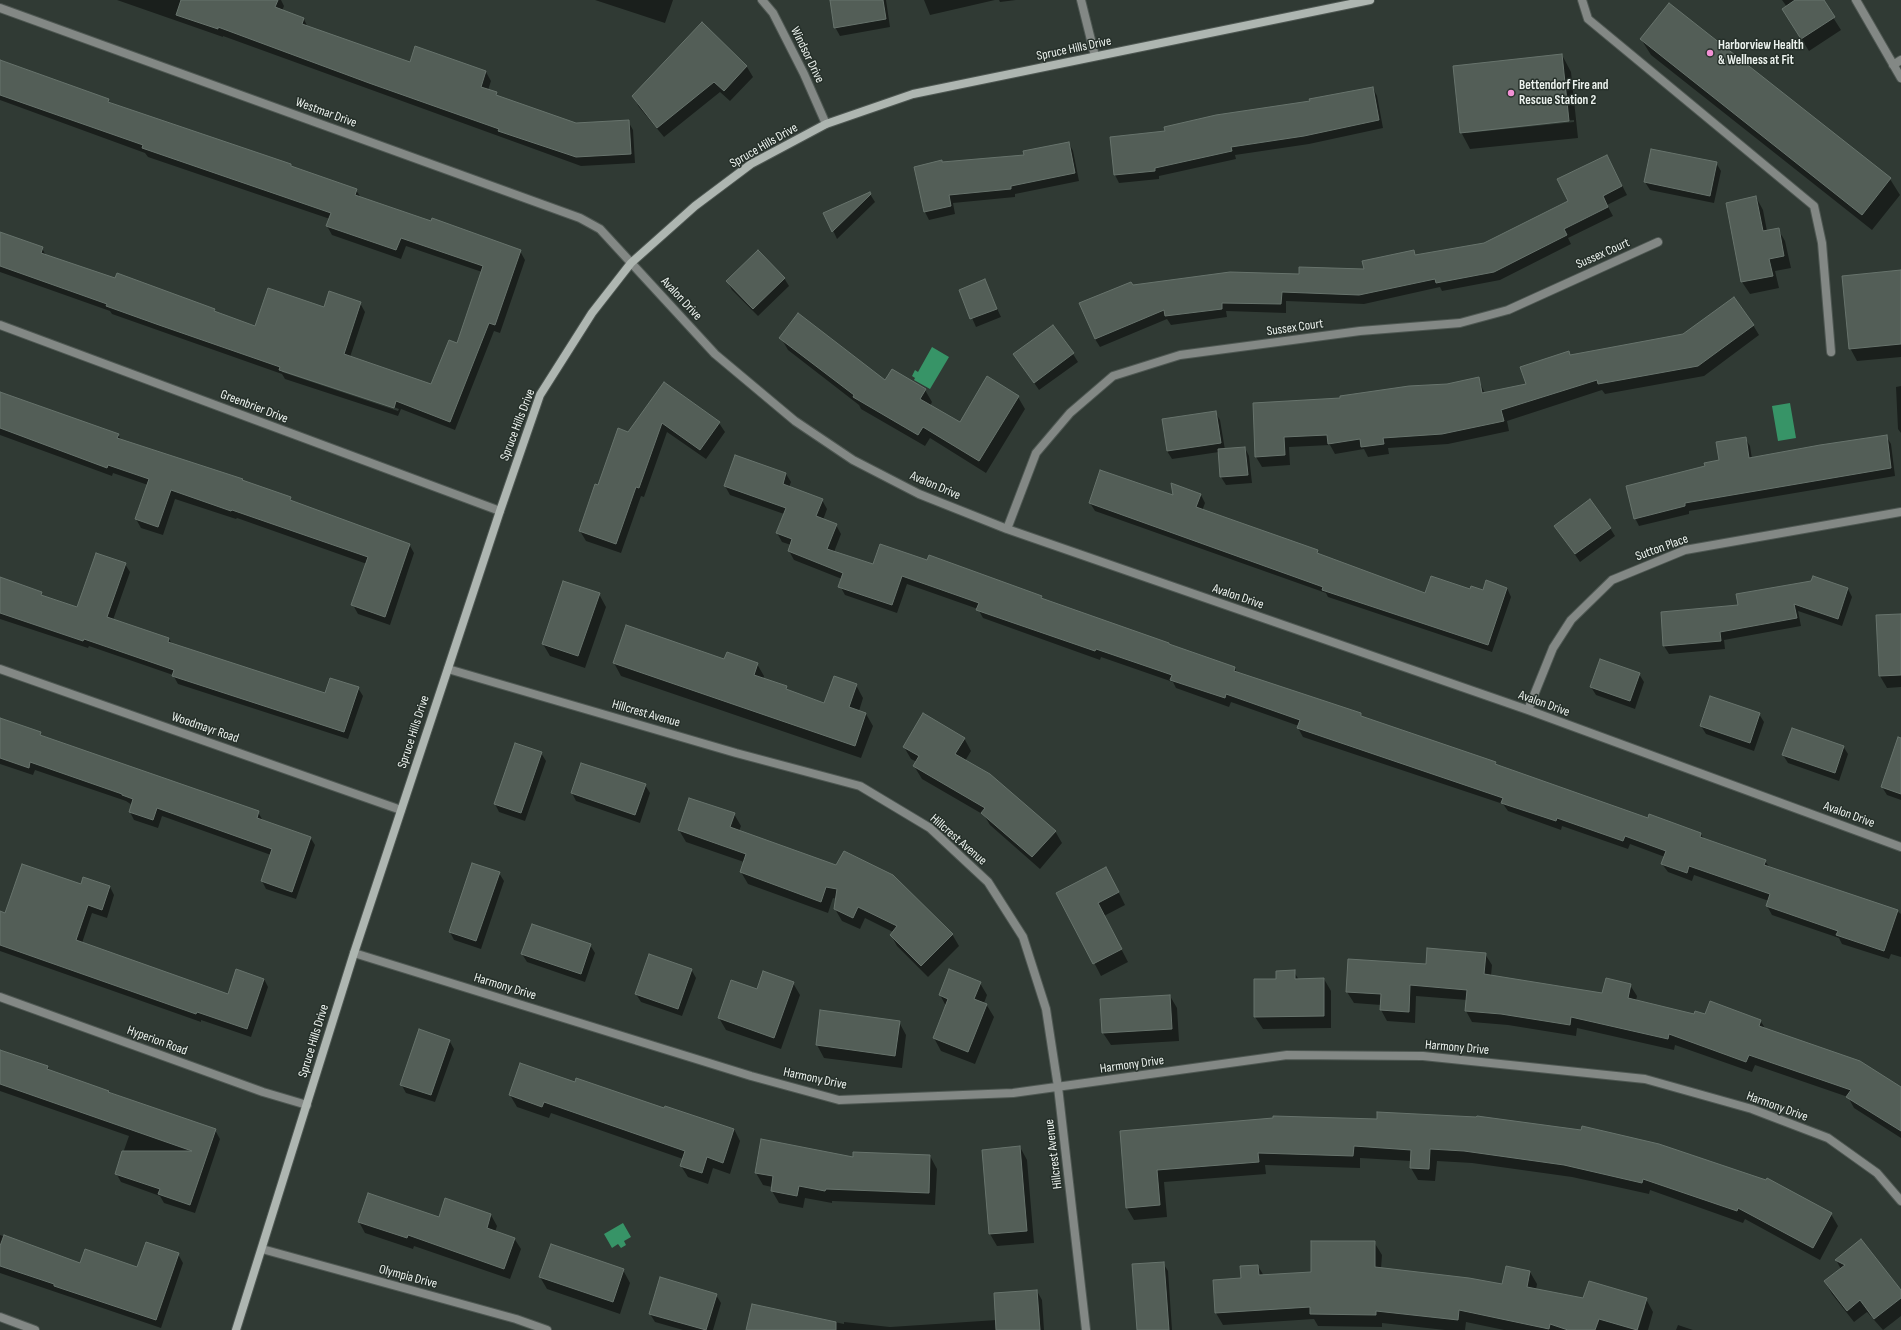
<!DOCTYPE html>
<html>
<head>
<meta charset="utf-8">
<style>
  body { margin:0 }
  canvas { display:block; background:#303a34 }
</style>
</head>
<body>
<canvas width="1901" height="1330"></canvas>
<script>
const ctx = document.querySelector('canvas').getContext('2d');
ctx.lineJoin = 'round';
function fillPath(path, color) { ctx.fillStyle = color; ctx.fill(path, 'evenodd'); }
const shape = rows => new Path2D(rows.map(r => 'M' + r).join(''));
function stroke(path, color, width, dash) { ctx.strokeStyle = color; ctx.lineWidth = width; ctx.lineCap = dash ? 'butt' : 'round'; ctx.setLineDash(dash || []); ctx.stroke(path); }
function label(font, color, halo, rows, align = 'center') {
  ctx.font = font + ' "Sofia Sans Condensed",sans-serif'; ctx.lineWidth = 3; ctx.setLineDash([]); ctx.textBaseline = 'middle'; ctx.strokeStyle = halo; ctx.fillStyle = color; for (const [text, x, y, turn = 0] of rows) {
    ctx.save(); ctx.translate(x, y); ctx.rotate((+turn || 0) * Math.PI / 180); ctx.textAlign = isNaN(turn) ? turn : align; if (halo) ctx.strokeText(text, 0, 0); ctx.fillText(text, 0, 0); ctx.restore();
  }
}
fillPath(shape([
  [932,347,949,357,930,389,914,380,915,378,912,376,915,370,918,372],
  [1790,403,1796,438,1778,441,1772,406],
  [623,1223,631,1237,624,1241,626,1245,621,1248,618,1244,612,1248,604,1234]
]), '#379467');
fillPath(shape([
  [117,0,281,0,284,6,282,11,304,19,308,28,411,63,486,72,491,81,488,90,496,93,498,97,576,124,628,121,633,130,635,163,581,166,223,36,223,37],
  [595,0,673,0,665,23],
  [831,0,886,0,890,27,840,36,835,27],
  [924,0,995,0,930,15],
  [999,0,1016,0,1000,2],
  [1782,0,1822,0,1841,30,1809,51,1790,21,1787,7],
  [702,24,747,67,753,77,730,101,720,92,664,137,639,107,633,96],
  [1641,39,1890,179,1900,195,1872,230,1651,55],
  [1562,55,1571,72,1578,138,1470,149,1461,132],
  [1574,120,1574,122,1467,133,1467,131],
  [0,60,108,100,110,103,291,165,293,168,356,190,361,198,520,251,525,260,500,333,494,331,455,430,401,409,398,416,285,379,282,374,112,314,110,311,0,272,0,233,42,248,46,256,116,280,214,310,216,313,256,327,324,309,360,303,365,312,350,357,432,385,458,344,482,272,406,246,401,259,332,235,327,226,330,219,148,157,145,153,0,100],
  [282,370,399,409,398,411,282,372],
  [1373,88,1377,96,1383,128,1309,144,1235,155,1236,159,1159,176,1159,179,1119,183,1115,175,1166,132],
  [1069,143,1073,151,1079,181,1015,194,1015,197,953,203,955,214,929,220,925,212,942,163,1025,156],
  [1607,156,1627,195,1607,205,1613,216,1568,238,1571,244,1500,280,1442,291,1440,287,1364,304,1286,301,1286,313,1226,311,1227,317,1171,325,1167,319,1100,347,1095,339,1133,286,1365,270,1413,251,1416,256,1484,244,1569,201],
  [1716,163,1721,171,1714,203,1650,190,1645,182],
  [870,194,875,202,837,239,825,213],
  [1756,197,1763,210,1767,231,1778,229,1785,241,1791,268,1775,271,1779,288,1750,294,1742,282,1727,204],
  [1901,271,1901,357,1857,361,1850,348],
  [784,278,789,286,758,316,732,290,727,281],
  [984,281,1001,317,976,327,960,291],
  [1753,325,1759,335,1704,376,1605,394,1602,390,1507,421,1509,431,1448,444,1388,448,1389,454,1368,457,1364,449,1335,454,1330,445,1289,447,1290,465,1262,467,1256,457,1254,404,1341,399,1447,385,1478,378,1485,394,1527,385,1570,356],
  [781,338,885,382,925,390,932,402,930,406,960,423,1018,397,1025,409,986,473,930,438,925,446,861,409,859,405,788,350],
  [1073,354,1078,362,1039,390,1015,355],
  [664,383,719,423,725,432,706,459,667,432,644,497,641,496,621,553,586,541,580,531,598,486,628,433],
  [1901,386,1901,433,1898,429,1896,387],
  [0,393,118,434,121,440,242,480,243,481,290,498,293,503,409,544,414,553,390,625,358,614,353,605,367,564,237,518,236,519,175,499,163,535,141,528,136,519,148,485,113,473,112,476,0,435],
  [1215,412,1220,420,1225,450,1245,448,1249,456,1252,483,1226,485,1221,477,1219,452,1172,459,1167,451],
  [1886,436,1891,444,1895,476,1689,511,1689,514,1639,526,1635,518,1720,461,1745,438,1750,446,1752,459],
  [786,474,791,482,789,487,822,500,827,509,823,520,836,525,841,534,834,552,874,566,1041,597,1043,599,1235,668,1237,673,1361,714,1363,718,1495,763,1497,766,1648,819,1700,833,1704,839,1765,861,1770,868,1897,911,1901,914,1901,957,1891,954,1889,959,1842,944,1839,938,1772,915,1767,906,1769,901,1694,875,1692,881,1668,872,1662,864,1665,857,1630,844,1628,849,1562,826,1561,830,1508,811,1503,804,1303,737,1298,728,1299,726,1231,702,1229,707,1176,688,1173,682,1101,657,1100,660,983,618,978,609,907,584,897,613,845,595,840,586,842,579,794,560,789,551,791,545,782,542,777,533,784,514,730,495,725,486],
  [1201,495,1205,503,1202,511,1317,551,1319,555,1426,594,1471,591,1484,592,1507,588,1511,597,1492,652,1328,597,1326,593,1095,511,1090,503],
  [1555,526,1610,528,1615,536,1580,562],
  [125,564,130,572,113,620,169,639,172,644,326,695,358,688,363,696,348,739,178,684,173,675,89,646,88,648,0,619,0,578,41,592,43,597,78,609],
  [1813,577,1848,589,1852,597,1842,626,1798,611,1801,626,1724,640,1725,649,1669,654,1664,646,1739,606,1812,581],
  [599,594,606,607,585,668,550,656,543,644],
  [1901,615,1901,687,1887,688,1880,676],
  [626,626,725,660,757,664,764,676,763,679,786,687,789,691,825,704,856,685,863,698,859,711,866,714,873,726,861,758,621,676,614,663],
  [1639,674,1644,682,1635,709,1596,695,1591,687],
  [1759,714,1764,722,1754,751,1706,734,1701,726],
  [0,720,111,761,258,812,263,821,310,837,315,845,296,899,266,889,262,881,271,855,162,816,158,828,134,820,130,812,132,805,126,801,35,770,33,775,0,764],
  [964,738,971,751,965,761,1055,831,1062,843,1040,869,990,825,984,815,922,779,914,766,917,762,911,759,904,747],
  [1843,746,1848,754,1839,781,1788,763,1783,755],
  [541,753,546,761,525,821,499,812,495,804],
  [1901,756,1901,800,1887,795,1882,787],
  [645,785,650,793,640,823,576,801,572,793],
  [734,814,741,826,739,831,952,934,959,946,928,977,897,946,891,935,893,932,865,918,860,929,842,921,835,909,837,899,833,898,828,913,748,884,741,872,744,862,686,842,679,830],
  [499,873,504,881,481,949,454,940,450,932],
  [84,878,110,887,114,895,107,918,92,913,82,943,228,995,264,979,268,987,251,1037,201,1020,201,1022,0,951,0,912,6,914,81,885],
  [1113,881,1125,905,1104,916,1128,962,1101,976,1058,893],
  [590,945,595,953,585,982,527,962,522,954],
  [1485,954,1492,965,1491,976,1603,994,1630,985,1637,996,1636,1001,1694,1016,1760,1020,1766,1030,1901,1089,1901,1138,1854,1108,1848,1097,1755,1065,1752,1072,1675,1045,1674,1050,1577,1028,1576,1036,1508,1025,1472,1022,1466,1011,1467,1000,1416,996,1415,1023,1387,1021,1381,1010,1381,1005,1354,1003,1347,992,1427,965],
  [691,969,696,978,682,1016,641,1002,636,994],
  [1294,972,1299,980,1324,979,1331,991,1331,1028,1263,1029,1255,1017,1277,980],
  [793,983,800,995,781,1049,726,1030,719,1018,758,990],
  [980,983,987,995,984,1003,986,1004,994,1017,975,1064,941,1051,934,1038,946,1006,940,995],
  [1170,996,1177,1008,1179,1041,1111,1045,1103,1033,1101,1000],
  [821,1012,899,1022,906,1035,902,1068,824,1058,817,1045],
  [449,1040,454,1049,435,1102,406,1093,401,1084],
  [0,1051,48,1067,50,1071,215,1130,220,1139,195,1213,164,1203,160,1196,121,1182,116,1173,129,1136,0,1091],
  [576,1083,734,1129,740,1141,730,1174,713,1168,708,1184,688,1177,681,1166,683,1159,551,1113,549,1118,517,1107,510,1095],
  [1377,1120,1831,1214,1838,1226,1820,1260,1745,1219,1743,1223,1650,1190,1649,1194,1572,1177,1472,1163,1437,1161,1435,1181,1418,1180,1411,1168,1411,1161,1360,1158,1360,1168,1265,1165,1266,1174,1164,1182,1167,1217,1134,1220,1127,1208,1121,1132],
  [1020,1147,1027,1160,1034,1243,997,1246,990,1234,983,1151],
  [930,1156,937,1169,935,1205,832,1201,832,1203,805,1198,803,1208,779,1203,772,1191,772,1187,763,1185,756,1173,854,1158],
  [491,1215,497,1226,495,1232,514,1238,521,1249,510,1279,414,1246,413,1249,365,1233,359,1222],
  [0,1235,81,1264,138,1268,178,1254,183,1263,161,1328,0,1273],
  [1374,1242,1382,1255,1381,1269,1503,1285,1530,1272,1537,1284,1536,1290,1584,1300,1646,1299,1653,1312,1648,1330,1638,1330,1645,1307,1643,1307,1636,1330,1504,1330,1466,1322,1465,1330,1445,1330,1382,1323,1382,1327,1318,1326,1314,1319,1223,1325,1216,1313,1214,1281,1242,1279,1258,1266,1264,1276,1312,1273],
  [1836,1260,1901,1292,1901,1316,1883,1330,1867,1312,1854,1322,1832,1294,1825,1282,1841,1269],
  [1163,1263,1168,1271,1172,1330,1138,1330],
  [623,1270,630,1283,620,1314,547,1289,540,1277],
  [1037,1291,1042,1300,1044,1330,747,1330,753,1305,844,1324,844,1322,890,1327,997,1320],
  [716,1295,721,1303,713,1330,683,1330,655,1322,650,1314],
  [1678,1325,1693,1330,1676,1330]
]), '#0007');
const building = shape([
  [181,0,278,0,275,7,304,18,302,24,410,62,415,46,486,71,481,87,497,92,496,95,576,123,629,120,631,154,576,157,498,131,499,129,369,83,218,27,218,29,176,15,181,0],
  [830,0,883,0,886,19,834,28,830,0],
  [1795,0,1824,0,1835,17,1801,39,1782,9,1795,0],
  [1669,3,1891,178,1862,215,1640,39,1669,3],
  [702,22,747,66,724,91,714,82,657,128,632,96,702,22],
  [1562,54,1569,121,1460,133,1453,66,1562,54],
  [0,60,109,99,108,102,291,164,291,166,357,189,355,195,431,221,432,218,521,250,495,325,489,323,450,422,396,401,394,408,279,370,280,367,159,325,106,306,107,304,0,266,0,232,43,247,41,253,115,278,117,273,215,309,214,311,255,326,268,288,324,307,329,291,361,302,344,354,431,384,449,340,457,343,483,266,401,238,396,250,326,226,331,213,142,148,143,145,0,95,0,60],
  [1373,87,1379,120,1304,136,1231,147,1232,151,1155,168,1155,171,1114,175,1110,137,1165,131,1164,127,1216,115,1310,101,1309,99,1373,87],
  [1069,142,1075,173,1011,186,1011,189,949,195,951,206,924,212,914,167,942,160,942,162,1024,155,1023,151,1069,142],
  [1651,149,1717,162,1710,196,1644,182,1651,149],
  [1607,155,1622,186,1603,196,1608,207,1564,229,1567,235,1494,272,1436,283,1435,279,1359,295,1282,292,1281,304,1222,303,1222,309,1165,316,1164,310,1095,339,1079,303,1131,282,1133,285,1230,272,1299,274,1299,267,1364,269,1362,261,1414,250,1415,255,1484,243,1568,201,1557,179,1607,155],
  [870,192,871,194,832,232,823,213,870,192],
  [1756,196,1763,231,1779,228,1784,256,1769,259,1773,276,1741,282,1726,203,1756,196],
  [758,250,785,278,753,309,726,281,758,250],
  [1901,270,1901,344,1849,349,1842,276,1901,270],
  [985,279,997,309,970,319,959,290,985,279],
  [1734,297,1754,325,1698,366,1598,384,1597,380,1501,410,1504,421,1442,434,1383,438,1384,444,1361,447,1360,439,1328,444,1327,435,1284,437,1285,455,1255,457,1253,403,1340,398,1340,396,1409,386,1447,384,1479,377,1482,393,1526,384,1520,367,1569,351,1570,355,1683,334,1734,297],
  [798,313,885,380,892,369,926,389,920,399,960,422,987,376,1019,396,979,461,923,427,918,435,853,397,854,395,779,338,798,313],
  [1053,325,1074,353,1034,383,1013,354,1053,325],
  [664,382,720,422,700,450,662,423,639,488,636,487,616,544,579,531,595,484,598,485,618,428,628,432,664,382],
  [0,392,119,434,117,438,243,479,242,480,291,497,290,500,410,544,385,617,351,605,368,557,232,510,231,511,171,490,158,527,135,519,149,479,108,465,107,468,0,428,0,392],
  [1216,411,1221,443,1167,451,1162,419,1216,411],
  [1887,435,1891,468,1685,503,1685,506,1634,519,1626,486,1705,466,1704,463,1719,460,1716,442,1746,437,1749,458,1820,445,1887,435],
  [1245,447,1248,475,1220,477,1218,449,1245,447],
  [735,455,786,473,783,484,823,499,816,516,837,524,827,549,873,564,880,544,927,560,929,555,1042,596,1041,598,1169,643,1169,644,1235,667,1234,671,1361,713,1361,716,1496,762,1495,764,1648,818,1649,814,1701,833,1700,837,1766,860,1764,865,1898,910,1884,951,1836,935,1838,931,1766,906,1770,894,1689,866,1687,873,1661,864,1666,851,1625,836,1623,841,1557,818,1556,821,1501,803,1503,798,1297,728,1300,720,1226,694,1225,698,1170,680,1172,675,1096,649,1095,651,976,610,979,603,902,576,892,605,838,587,843,573,788,551,792,539,776,533,786,508,724,486,735,455],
  [1100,470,1173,495,1171,483,1201,494,1196,507,1318,550,1317,553,1425,593,1431,576,1470,589,1471,586,1483,590,1486,580,1507,588,1488,645,1322,590,1323,587,1089,503,1100,470],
  [1590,499,1611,528,1575,554,1554,526,1590,499],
  [96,553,126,563,107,617,169,638,168,642,325,693,330,678,359,687,344,732,172,676,174,670,84,639,83,641,0,613,0,577,42,592,41,595,77,607,96,553],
  [1813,576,1848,588,1838,619,1794,604,1797,618,1720,632,1721,641,1663,646,1661,612,1738,605,1736,594,1811,581,1813,576],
  [563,581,600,593,578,656,542,644,563,581],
  [1901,614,1901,675,1879,676,1876,615,1901,614],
  [626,625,724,659,727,652,758,663,754,675,787,686,786,689,824,703,834,676,857,684,849,707,866,713,855,746,613,663,626,625],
  [1600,659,1640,673,1630,701,1590,687,1600,659],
  [1710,696,1760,713,1750,743,1700,726,1710,696],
  [923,713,965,738,955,754,990,774,1056,831,1032,857,981,813,985,808,913,766,919,756,903,747,923,713],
  [0,718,41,732,40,735,259,811,257,818,311,837,292,892,261,881,272,849,157,808,153,820,129,812,133,799,122,795,122,794,30,762,29,768,0,758,0,718],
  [1792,728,1844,746,1835,773,1782,755,1792,728],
  [1898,737,1901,738,1901,794,1881,787,1898,737],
  [515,743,542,752,521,813,494,804,515,743],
  [581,763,646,784,635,815,571,793,581,763],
  [689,798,735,813,730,827,836,865,844,851,893,875,953,934,921,966,890,935,897,926,858,907,853,918,834,909,837,889,826,887,821,902,740,872,746,854,678,830,689,798],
  [472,863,500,872,476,941,449,932,472,863],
  [22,864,81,884,83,877,110,886,102,910,88,905,76,940,228,994,236,969,264,979,247,1029,197,1012,196,1014,0,945,0,911,5,913,22,864],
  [1106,867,1119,892,1098,903,1122,949,1093,964,1056,893,1106,867],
  [532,924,591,944,581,974,521,954,532,924],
  [1427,948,1486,953,1484,974,1602,993,1606,978,1631,984,1628,998,1694,1014,1695,1011,1705,1014,1710,1001,1761,1020,1759,1026,1860,1061,1901,1087,1901,1131,1846,1097,1851,1090,1749,1055,1746,1062,1669,1034,1668,1039,1571,1017,1570,1025,1501,1014,1465,1011,1467,990,1410,985,1409,1012,1380,1010,1381,994,1346,992,1348,959,1426,964,1427,948],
  [649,954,692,969,678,1009,635,994,649,954],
  [949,969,981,982,974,999,987,1004,968,1052,933,1038,948,999,939,995,949,969],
  [1295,970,1295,979,1324,978,1324,1016,1254,1017,1254,979,1276,979,1276,971,1295,970],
  [763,971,794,982,774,1038,718,1018,731,980,757,989,763,971],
  [1170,995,1172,1029,1102,1033,1100,999,1170,995],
  [820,1010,900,1021,895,1056,816,1045,820,1010],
  [419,1029,450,1040,431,1095,400,1085,419,1029],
  [0,1050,48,1066,47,1069,109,1091,108,1092,216,1129,190,1205,158,1194,160,1189,115,1174,122,1151,192,1151,0,1084,0,1050],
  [520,1063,575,1082,576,1078,664,1108,665,1106,734,1129,723,1163,707,1157,702,1173,680,1166,685,1151,544,1102,542,1107,509,1095,520,1063],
  [1377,1112,1476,1117,1477,1116,1581,1130,1582,1126,1659,1144,1766,1180,1767,1178,1832,1213,1813,1248,1738,1208,1737,1211,1643,1179,1642,1183,1564,1165,1464,1151,1430,1149,1429,1169,1410,1168,1411,1150,1354,1146,1353,1156,1258,1153,1259,1162,1157,1170,1160,1205,1126,1208,1120,1131,1273,1118,1273,1116,1377,1119,1377,1112],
  [761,1139,853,1157,853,1152,930,1155,929,1193,826,1189,825,1191,799,1186,797,1196,771,1191,773,1176,755,1173,761,1139],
  [1020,1146,1027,1231,989,1234,982,1150,1020,1146],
  [368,1193,439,1217,445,1198,491,1214,487,1228,515,1238,504,1269,408,1235,407,1238,358,1222,368,1193],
  [4,1235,80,1263,85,1249,137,1267,146,1242,179,1253,156,1320,54,1286,54,1284,0,1266,0,1246,4,1235],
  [1861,1239,1901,1290,1901,1298,1874,1319,1860,1300,1847,1311,1824,1281,1845,1265,1835,1260,1861,1239],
  [1311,1241,1375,1241,1375,1267,1469,1278,1502,1284,1506,1266,1530,1271,1527,1287,1583,1298,1589,1281,1647,1298,1637,1330,1599,1319,1595,1330,1568,1330,1550,1324,1549,1329,1459,1310,1458,1320,1376,1311,1376,1315,1310,1314,1310,1307,1215,1313,1213,1280,1241,1278,1240,1266,1258,1265,1259,1275,1311,1272,1311,1241],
  [551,1244,624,1269,613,1302,539,1277,551,1244],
  [1164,1262,1169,1330,1137,1330,1132,1264,1164,1262],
  [660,1277,717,1294,706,1330,649,1314,660,1277],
  [1037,1290,1040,1330,996,1330,994,1293,1037,1290],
  [752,1304,836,1322,836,1330,746,1330,752,1304]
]);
fillPath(building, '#535e57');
stroke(building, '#67736c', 1);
const service = shape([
  [1582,0,1588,19,1814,206,1822,243,1831,352],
  [1856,0,1901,78],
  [1893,65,1901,60]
]);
const minor = shape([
  [762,0,773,13,804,74,826,124],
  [1081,0,1095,56],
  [0,8,580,218,600,229,715,354,795,421,853,460,919,494,1007,529,1528,710,1901,847],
  [1007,529,1036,453,1070,413,1113,376,1180,355,1360,331,1460,323,1508,310,1658,242],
  [0,669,401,810],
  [448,669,736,753,860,786,930,828,988,882,1023,937,1046,1009,1058,1087,1086,1330],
  [1528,710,1553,648,1571,620,1612,580,1685,550,1901,512],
  [354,953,751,1076,839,1100,1013,1093,1287,1055,1423,1056,1645,1079,1752,1109,1828,1138,1877,1173,1901,1201],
  [0,997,263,1092,307,1105],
  [262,1249,516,1319,547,1330],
  [0,1317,35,1330]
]);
const tertiary = shape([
  [0,325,500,511]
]);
const secondary = shape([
  [236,1330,354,953,500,511,540,395,592,313,631,263,695,206,751,164,826,124,913,94,1370,0]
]);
stroke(service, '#4e5752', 10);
stroke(minor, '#4e5752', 10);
stroke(tertiary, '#4e5752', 10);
stroke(secondary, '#4e5752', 10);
stroke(service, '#838885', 8);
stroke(minor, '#838885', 8);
stroke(tertiary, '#838885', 8);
stroke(secondary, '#aeb6b1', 8);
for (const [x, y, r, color] of [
  [1710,53,4,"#f391d5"],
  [1511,93,4,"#f391d5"]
]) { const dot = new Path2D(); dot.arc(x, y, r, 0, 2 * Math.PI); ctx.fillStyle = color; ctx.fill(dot); stroke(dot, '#26302a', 1.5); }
label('bold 13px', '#ecf2ee', '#26302a', [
  ["Harborview Health",1718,46],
  ["& Wellness at Fit",1718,61],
  ["Bettendorf Fire and",1519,86],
  ["Rescue Station 2",1519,101]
], 'left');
label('13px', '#ecf2ee', '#26302a', [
  ["Spruce Hills Drive",1074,49,-12],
  ["Windsor Drive",807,55,64],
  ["Westmar Drive",326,113,20],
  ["Spruce Hills Drive",764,146,-30],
  ["Sussex Court",1603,254,-24],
  ["Avalon Drive",681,299,47],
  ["Sussex Court",1295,328,-8],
  ["Greenbrier Drive",254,407,21],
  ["Spruce Hills Drive",518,425,-69],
  ["Avalon Drive",935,486,23],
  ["Sutton Place",1662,548,-20],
  ["Avalon Drive",1238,597,19],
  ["Avalon Drive",1544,704,20],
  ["Hillcrest Avenue",646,714,16],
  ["Woodmayr Road",205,728,19],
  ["Spruce Hills Drive",414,732,-72],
  ["Avalon Drive",1849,815,20],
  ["Hillcrest Avenue",958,840,41],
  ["Harmony Drive",505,987,17],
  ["Hyperion Road",157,1041,20],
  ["Spruce Hills Drive",314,1041,-73],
  ["Harmony Drive",1457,1048,5],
  ["Harmony Drive",1132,1065,-8],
  ["Harmony Drive",815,1079,12],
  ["Harmony Drive",1777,1107,20],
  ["Hillcrest Avenue",1054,1154,-97],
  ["Olympia Drive",408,1277,15]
]);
</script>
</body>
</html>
